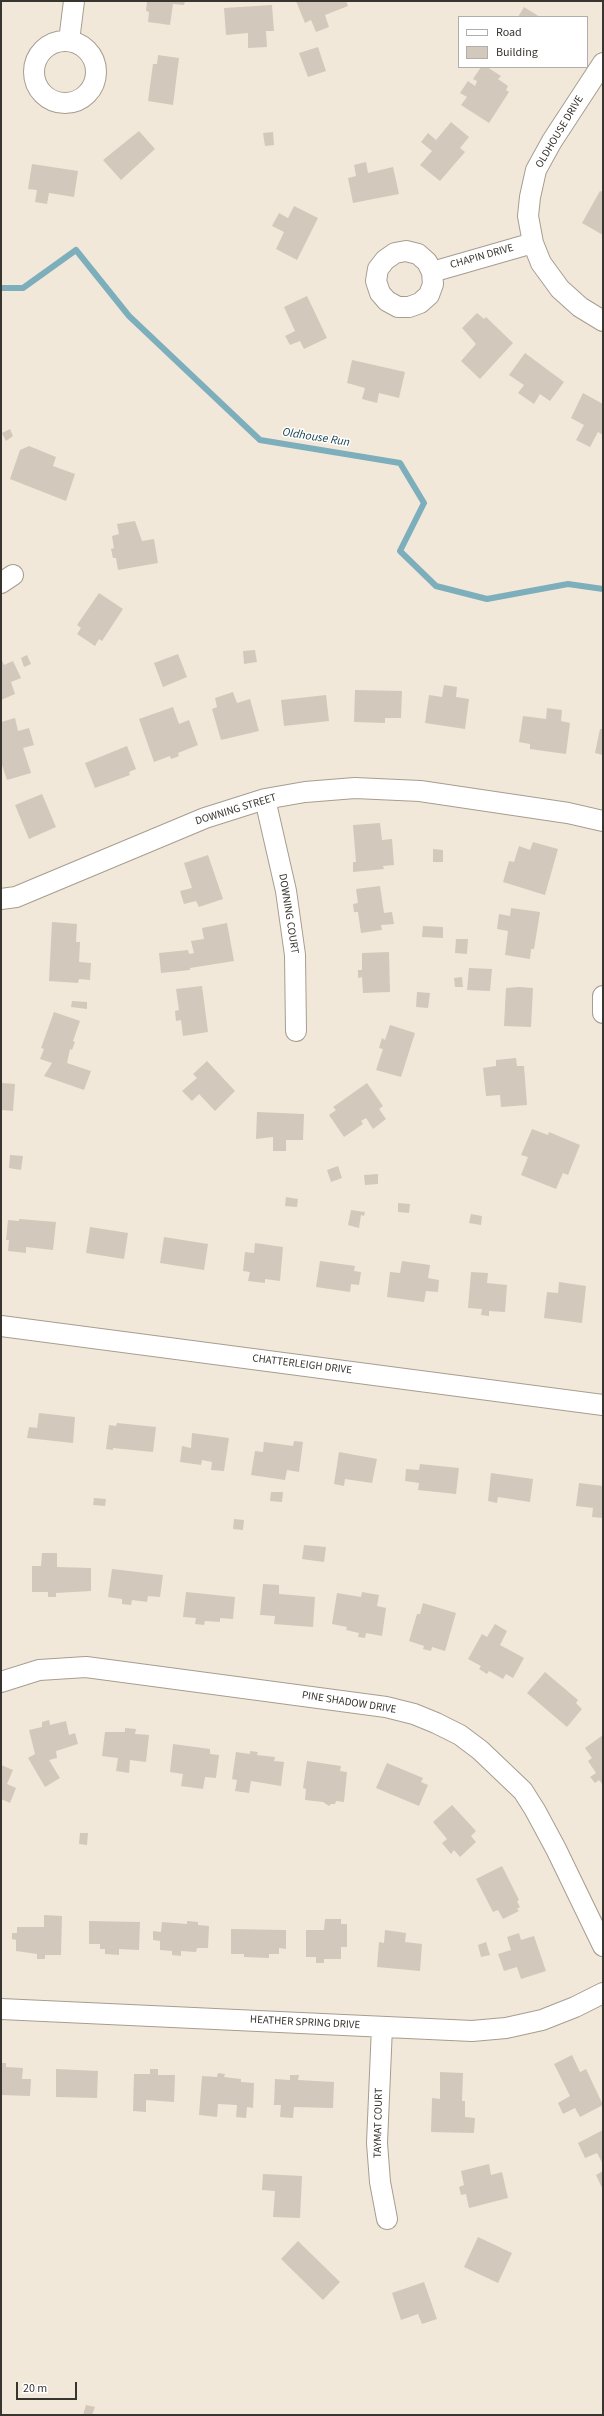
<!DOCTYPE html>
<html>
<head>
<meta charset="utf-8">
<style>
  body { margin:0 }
  #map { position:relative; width:604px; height:2416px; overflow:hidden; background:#f2e8da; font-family:"Source Sans 3",sans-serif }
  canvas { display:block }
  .frame { position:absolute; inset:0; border:2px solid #38342f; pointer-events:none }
  .legend { position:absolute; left:458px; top:16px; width:130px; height:52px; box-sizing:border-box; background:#fff; border:1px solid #afaeac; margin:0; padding:5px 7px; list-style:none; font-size:12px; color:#38342f }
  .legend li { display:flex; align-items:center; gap:8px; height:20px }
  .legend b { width:20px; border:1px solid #afaeac }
  .scale { position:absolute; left:16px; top:2382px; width:61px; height:18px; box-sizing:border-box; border:2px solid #38342f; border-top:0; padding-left:5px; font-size:12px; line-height:14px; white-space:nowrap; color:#38342f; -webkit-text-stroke:3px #fff; paint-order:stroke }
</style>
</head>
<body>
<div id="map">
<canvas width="604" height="2416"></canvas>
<div class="frame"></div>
<ul class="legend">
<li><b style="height:5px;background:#fff"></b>Road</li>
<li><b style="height:11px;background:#d2c8bb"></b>Building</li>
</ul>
<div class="scale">20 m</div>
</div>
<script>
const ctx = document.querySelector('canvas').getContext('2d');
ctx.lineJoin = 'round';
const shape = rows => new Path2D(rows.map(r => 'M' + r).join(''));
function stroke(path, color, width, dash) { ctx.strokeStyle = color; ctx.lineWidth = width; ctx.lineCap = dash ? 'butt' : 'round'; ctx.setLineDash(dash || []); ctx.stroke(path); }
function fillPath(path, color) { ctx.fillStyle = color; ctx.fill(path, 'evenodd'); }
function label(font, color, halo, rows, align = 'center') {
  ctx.font = font + ' "Source Sans 3",sans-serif'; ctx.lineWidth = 3; ctx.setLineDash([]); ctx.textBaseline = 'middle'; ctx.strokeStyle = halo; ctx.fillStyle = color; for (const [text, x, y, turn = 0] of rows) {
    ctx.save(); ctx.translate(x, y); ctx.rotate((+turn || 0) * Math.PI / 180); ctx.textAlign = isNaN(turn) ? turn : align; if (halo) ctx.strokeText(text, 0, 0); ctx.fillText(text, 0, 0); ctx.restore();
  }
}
stroke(shape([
  [1,288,23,288,76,250,129,316,260,440,400,463,424,503,400,551,436,586,487,599,568,584,603,589]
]), '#7caebc', 6);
fillPath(shape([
  [147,1,185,1,184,5,173,4,170,25,148,22,149,12,146,11],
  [296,1,346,1,348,6,325,15,329,27,316,32,311,20,305,23],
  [272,5,274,31,266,31,267,47,248,48,248,33,226,35,224,8],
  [524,7,540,17,518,17],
  [318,47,326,71,308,77,299,53],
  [158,55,179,58,173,105,148,101,153,64,157,64],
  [481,67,487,67,501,76,498,79,508,86,506,90,509,92,489,123,461,105,467,97,460,93,468,81,475,86,477,81,473,79],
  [451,122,469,137,460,148,465,152,440,181,420,165,432,151,421,142,428,133,436,140],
  [139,131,155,149,121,180,103,160],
  [273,132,274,145,265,146,263,133],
  [366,162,368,173,393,167,399,194,353,203,348,178,356,176,354,165],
  [32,164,78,171,74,197,49,193,47,204,35,202,37,190,28,189],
  [600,191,603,192,603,235,582,223],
  [294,206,318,218,297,260,276,249,284,232,272,226,279,213,288,218],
  [307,296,327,338,304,349,300,341,290,345,285,336,295,331,284,307],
  [477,313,484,319,486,317,513,343,480,379,461,361,476,344,462,328],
  [525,353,564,382,550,401,540,394,534,404,518,393,524,385,509,375],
  [352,360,405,372,399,398,379,393,377,403,362,399,365,388,347,383],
  [583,393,603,404,603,435,598,432,590,447,576,440,584,425,571,418],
  [10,429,13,436,6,441,2,433],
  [29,446,56,457,53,466,75,474,66,501,10,479,20,450],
  [135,521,142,541,154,539,158,563,118,570,116,558,113,558,111,549,114,548,112,536,119,534,117,524],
  [99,593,123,609,102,641,99,639,95,646,77,634,81,628,77,625],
  [255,650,257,662,244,664,243,651],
  [178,654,187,677,163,687,154,663],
  [27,655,31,664,24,667,21,658],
  [1,658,4,665,13,661,21,678,11,682,15,694,1,700],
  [444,685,457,687,456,697,469,699,465,729,425,723,429,695,442,697],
  [355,690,402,691,401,718,385,718,385,723,354,722],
  [233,692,237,703,250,699,259,731,221,740,212,709,217,707,215,698],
  [326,695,329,721,284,726,281,700],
  [173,707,179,724,189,720,198,745,178,753,179,756,171,759,170,756,154,762,139,719],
  [547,708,562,710,561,721,570,723,566,754,530,749,530,744,519,742,523,716,546,719],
  [15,718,18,731,29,728,34,745,23,748,31,773,7,780,1,762,1,722],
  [600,729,603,729,603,755,595,753],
  [127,746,136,769,129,772,130,775,95,788,85,763],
  [42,794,56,827,29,839,15,805],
  [380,823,382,840,392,839,394,865,383,866,384,869,353,872,353,862,356,862,353,825],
  [533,842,558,849,545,895,503,882,509,861,514,862,519,846,530,850],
  [433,849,443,850,443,862,433,862],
  [208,855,223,899,199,907,196,901,184,904,180,891,192,888,184,863],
  [380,886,384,913,392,912,394,924,381,925,382,930,361,933,358,912,354,912,353,904,358,903,356,889],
  [511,908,540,912,534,949,531,949,530,959,505,955,508,931,497,929,499,914,510,916],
  [52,922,77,924,76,942,80,942,79,962,91,963,90,980,79,979,78,983,49,981],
  [227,923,234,961,190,968,190,970,161,973,159,953,188,950,189,954,194,953,191,941,204,939,202,928],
  [423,926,443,927,443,938,422,937],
  [456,939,468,939,467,954,455,953],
  [389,952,390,992,363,993,362,977,358,978,358,970,362,970,362,953],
  [469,968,492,969,490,991,467,990],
  [462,977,463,987,455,987,454,978],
  [202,986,208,1032,183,1036,181,1020,176,1021,175,1011,179,1010,176,989],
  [519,987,533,988,531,1027,504,1026,506,988],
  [417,992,430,993,428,1008,416,1007],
  [72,1001,87,1002,87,1009,71,1007],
  [54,1012,80,1021,73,1041,75,1042,72,1050,70,1049,67,1063,91,1071,84,1090,44,1076,52,1063,40,1059,44,1049,41,1048],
  [390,1025,415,1033,401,1077,376,1070,383,1049,379,1048,382,1038,385,1040],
  [516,1058,517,1066,524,1066,527,1105,501,1107,500,1095,486,1096,483,1068,496,1066,496,1060],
  [207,1061,235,1091,215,1111,199,1094,192,1101,182,1091,197,1078,193,1074],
  [1,1083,15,1084,13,1111,1,1110],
  [367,1083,383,1106,379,1109,386,1119,373,1129,366,1118,361,1121,363,1124,344,1137,329,1115,336,1110,333,1107],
  [257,1112,304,1114,303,1140,286,1140,286,1151,273,1151,273,1137,256,1139],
  [532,1129,548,1135,549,1132,580,1145,568,1175,563,1173,556,1189,521,1175,528,1157,521,1155],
  [10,1155,23,1156,21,1170,9,1168],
  [338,1166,342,1178,331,1182,327,1170],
  [378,1174,378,1184,365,1185,364,1175],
  [286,1197,298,1199,297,1207,285,1206],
  [398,1203,410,1204,409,1213,398,1212],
  [351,1210,365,1212,364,1216,361,1215,359,1228,348,1225],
  [471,1214,482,1216,481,1225,469,1223],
  [19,1219,56,1222,53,1250,26,1247,26,1253,8,1251,9,1240,6,1240,8,1220,19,1221],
  [90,1227,128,1233,124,1259,86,1253],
  [164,1237,208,1244,204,1270,160,1263],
  [255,1243,283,1247,280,1281,265,1279,265,1283,248,1281,250,1272,243,1271,245,1252,254,1253],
  [320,1261,355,1266,354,1271,361,1272,359,1285,351,1284,350,1292,316,1287],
  [402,1261,430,1265,428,1278,439,1280,438,1292,426,1291,424,1302,387,1297,390,1272,400,1273],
  [471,1272,488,1273,487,1283,507,1285,505,1312,489,1311,489,1316,481,1315,482,1309,468,1308],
  [559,1282,586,1286,582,1323,544,1318,547,1292,558,1293],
  [39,1413,75,1417,73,1443,27,1438,29,1427,37,1428],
  [117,1423,156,1427,153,1452,113,1448,113,1450,106,1449,109,1425,116,1426],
  [192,1433,229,1438,224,1471,211,1470,212,1462,202,1460,201,1465,180,1462,182,1446,191,1448],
  [294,1441,303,1442,299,1472,287,1470,285,1480,251,1475,255,1451,263,1452,264,1442,293,1446],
  [339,1452,377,1459,372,1483,345,1479,344,1486,334,1484],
  [420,1464,459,1468,456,1494,418,1490,419,1483,405,1481,406,1469,419,1470],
  [491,1473,533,1479,530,1502,498,1497,497,1503,488,1501],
  [579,1483,603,1486,603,1518,592,1517,593,1508,576,1506],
  [271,1492,283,1492,282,1502,270,1501],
  [94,1498,106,1499,105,1506,93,1505],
  [234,1519,244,1520,243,1530,233,1529],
  [304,1545,326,1547,324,1562,302,1559],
  [42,1553,57,1553,57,1567,91,1568,91,1591,56,1593,56,1597,48,1597,48,1592,32,1592,32,1566,41,1566],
  [112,1569,163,1575,160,1597,148,1596,147,1602,132,1600,131,1605,122,1604,122,1599,108,1597],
  [263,1584,279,1585,279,1594,315,1597,313,1627,274,1624,275,1616,260,1615],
  [186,1592,235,1597,233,1619,220,1618,220,1622,205,1621,204,1625,195,1624,196,1618,183,1617],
  [362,1592,379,1595,377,1606,386,1608,382,1636,366,1633,365,1638,358,1637,359,1633,346,1630,347,1627,332,1624,337,1593,361,1597],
  [423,1603,456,1613,445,1651,432,1647,431,1651,423,1649,424,1646,409,1641,417,1614,420,1614],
  [495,1624,507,1631,500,1645,524,1658,513,1678,506,1674,503,1679,489,1671,487,1674,479,1669,481,1666,468,1659,482,1634,487,1637],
  [545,1672,578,1700,576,1703,582,1709,567,1727,527,1693],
  [49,1720,50,1725,66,1721,69,1735,75,1733,78,1744,56,1751,57,1758,49,1760,60,1778,45,1787,28,1758,35,1754,29,1730,42,1727,42,1722],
  [125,1728,136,1729,135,1734,149,1735,146,1762,130,1760,129,1773,116,1771,118,1758,102,1756,105,1732,125,1732],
  [603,1735,603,1785,599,1780,595,1783,590,1777,596,1773,588,1761,592,1758,585,1748],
  [173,1744,210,1749,210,1754,219,1755,216,1778,205,1777,203,1789,181,1786,183,1774,170,1772],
  [250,1751,258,1752,257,1755,275,1757,274,1761,284,1762,281,1786,251,1781,249,1793,235,1791,237,1780,232,1779,236,1752,250,1754],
  [307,1761,341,1766,340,1771,347,1772,344,1802,336,1801,335,1804,331,1804,329,1806,323,1802,305,1800,306,1789,303,1788],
  [387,1763,423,1778,421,1782,428,1785,419,1806,376,1788],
  [1,1765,13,1770,7,1784,16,1788,10,1803,1,1799],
  [452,1805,476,1831,471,1836,476,1842,460,1857,454,1850,451,1854,442,1843,447,1839,433,1822],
  [80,1833,88,1833,87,1845,79,1844],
  [502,1866,519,1900,517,1901,520,1907,517,1909,519,1911,503,1919,498,1910,493,1912,476,1879],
  [44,1915,62,1916,61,1955,45,1955,45,1959,37,1959,37,1954,16,1951,16,1940,12,1939,12,1933,17,1933,17,1927,44,1927],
  [325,1919,341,1919,341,1924,347,1924,347,1947,341,1947,341,1959,324,1959,324,1963,316,1963,316,1957,306,1957,306,1930,324,1930],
  [89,1921,140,1922,139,1950,119,1949,119,1955,105,1954,105,1949,100,1949,100,1944,89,1944],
  [187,1921,198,1922,198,1925,209,1926,208,1948,197,1948,196,1952,181,1951,181,1956,172,1955,172,1951,160,1950,160,1941,153,1940,153,1931,161,1932,162,1922,187,1924],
  [231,1929,286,1930,286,1949,279,1948,279,1954,269,1954,269,1958,244,1957,244,1954,231,1954],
  [385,1930,406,1933,405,1942,422,1944,420,1971,377,1967,379,1942,384,1943],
  [519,1933,521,1940,534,1936,546,1971,521,1979,517,1967,504,1971,498,1954,511,1950,507,1937],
  [486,1942,490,1955,481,1957,478,1945],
  [572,2055,580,2072,586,2069,603,2105,580,2117,575,2108,563,2114,558,2103,570,2096,554,2064],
  [1,2063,6,2063,6,2067,23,2068,22,2079,31,2079,30,2096,1,2095],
  [56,2069,98,2071,97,2098,56,2097],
  [150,2069,158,2069,158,2075,175,2075,174,2102,146,2100,146,2112,133,2111,134,2074,150,2074],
  [440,2072,463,2073,462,2101,465,2101,465,2117,475,2118,474,2133,431,2132,432,2098,440,2099],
  [218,2073,225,2074,224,2077,241,2079,241,2082,254,2083,253,2108,247,2107,246,2118,236,2117,237,2105,218,2104,217,2117,199,2115,202,2076,217,2077],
  [290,2075,299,2075,298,2080,334,2082,333,2108,294,2107,293,2118,280,2117,281,2105,274,2105,275,2079,290,2080],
  [603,2130,603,2164,597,2153,585,2158,578,2143],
  [489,2164,491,2175,502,2172,508,2198,469,2208,466,2194,461,2195,459,2187,464,2185,461,2171],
  [603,2171,603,2190,596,2175],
  [263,2174,302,2176,300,2218,273,2217,275,2191,262,2190],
  [478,2237,512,2253,498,2283,464,2267],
  [298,2241,340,2282,323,2300,281,2259],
  [424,2282,437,2319,422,2324,418,2314,401,2320,392,2293],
  [86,2405,95,2407,92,2415,83,2415]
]), '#d2c8bb');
const street = shape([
  [69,41,74,1],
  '34 72a31 31 0 1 1 62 0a31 31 0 1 1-62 0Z',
  [603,63,552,141,536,170,530,197,528,216,533,243,541,263,560,289,580,307,603,321],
  [432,272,433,284,429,295,420,303,409,307,398,307,387,301,380,293,376,281,378,269,385,260,395,253,406,251,418,254,427,262,432,272,533,243],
  [1,583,13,575],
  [265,799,286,891,295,955,296,1031],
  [1,899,16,897,205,818,265,799,305,792,355,788,420,791,568,813,603,821],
  [603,996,603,1013],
  [1,1326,603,1405],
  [1,1682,39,1670,86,1667,386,1707,414,1714,436,1723,460,1735,480,1750,523,1791,535,1810,556,1849,603,1946],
  [1,2009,472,2031,506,2028,542,2020,575,2007,603,1993],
  [382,2027,377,2143,380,2182,387,2219]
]);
stroke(street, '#a69d90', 22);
stroke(street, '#fff', 20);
label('11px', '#38342f', '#fff', [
  ["OLDHOUSE DRIVE",560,132,-59],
  ["CHAPIN DRIVE",482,257,-16],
  ["DOWNING STREET",236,810,-17],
  ["DOWNING COURT",288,914,81],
  ["CHATTERLEIGH DRIVE",302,1365,7],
  ["PINE SHADOW DRIVE",349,1703,9],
  ["HEATHER SPRING DRIVE",305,2023,3],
  ["TAYMAT COURT",379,2123,-89]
]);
label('italic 12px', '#0f3d48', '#fff', [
  ["Oldhouse Run",316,438,9]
]);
</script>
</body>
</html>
